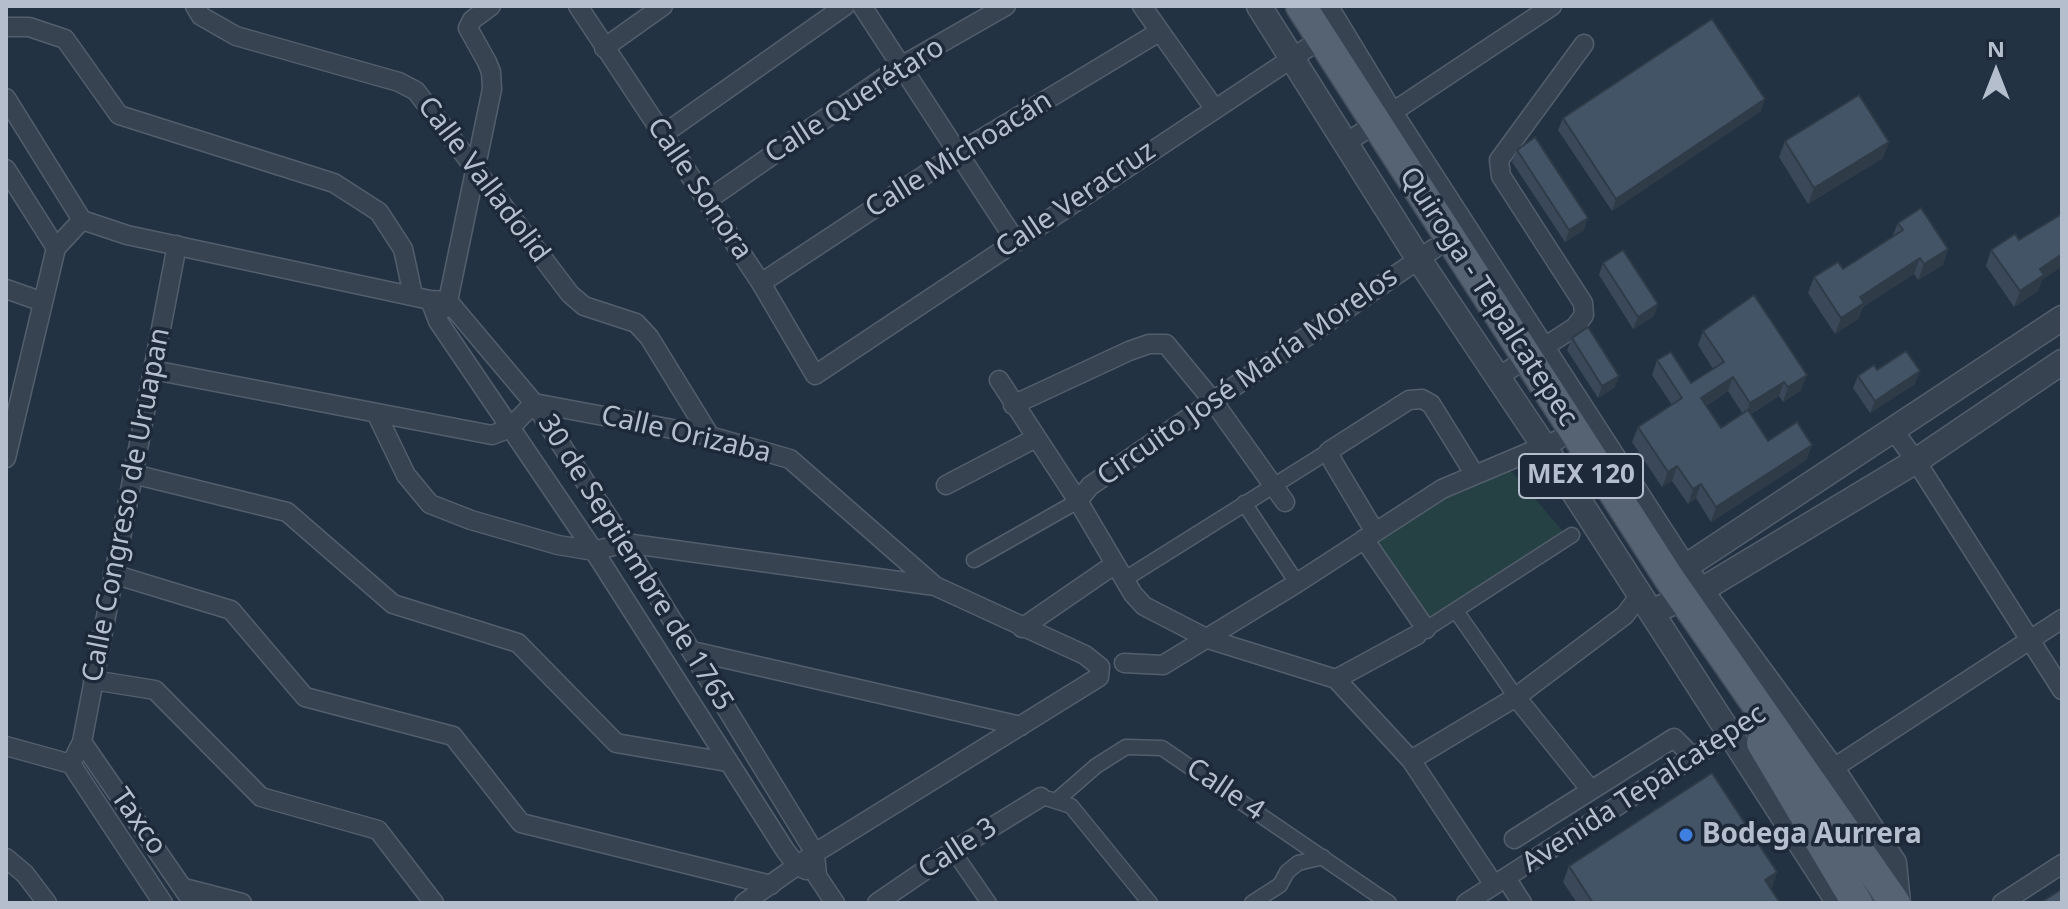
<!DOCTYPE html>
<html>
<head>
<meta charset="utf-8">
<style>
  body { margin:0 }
  #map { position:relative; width:2068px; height:909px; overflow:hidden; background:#233243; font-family:"Noto Sans",sans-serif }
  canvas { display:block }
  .frame { position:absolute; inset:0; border:8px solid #b5becc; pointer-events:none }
  .north { position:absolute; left:1956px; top:32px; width:80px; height:80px; -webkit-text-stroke:6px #1d2838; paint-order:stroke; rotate:0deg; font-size:22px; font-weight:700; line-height:32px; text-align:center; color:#b5becc }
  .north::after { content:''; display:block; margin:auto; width:28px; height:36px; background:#b5becc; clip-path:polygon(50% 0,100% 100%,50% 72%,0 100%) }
</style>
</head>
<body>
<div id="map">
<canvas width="2068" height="909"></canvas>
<div class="frame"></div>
<div class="north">N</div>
</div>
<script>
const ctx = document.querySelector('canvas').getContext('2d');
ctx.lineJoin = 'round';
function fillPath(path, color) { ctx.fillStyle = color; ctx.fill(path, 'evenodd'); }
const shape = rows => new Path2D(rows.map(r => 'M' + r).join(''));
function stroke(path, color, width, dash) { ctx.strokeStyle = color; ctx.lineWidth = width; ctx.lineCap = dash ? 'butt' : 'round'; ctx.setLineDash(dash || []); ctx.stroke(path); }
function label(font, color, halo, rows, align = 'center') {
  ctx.font = font + ' "Noto Sans",sans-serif'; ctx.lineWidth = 7; ctx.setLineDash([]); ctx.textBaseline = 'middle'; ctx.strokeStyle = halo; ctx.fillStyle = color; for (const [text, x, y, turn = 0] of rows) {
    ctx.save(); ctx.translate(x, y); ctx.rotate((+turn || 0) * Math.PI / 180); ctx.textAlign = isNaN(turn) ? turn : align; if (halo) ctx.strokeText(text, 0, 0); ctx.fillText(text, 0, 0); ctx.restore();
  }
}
fillPath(shape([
  [1505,464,1567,536,1427,627,1366,539]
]), '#254144');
const pedestrian = shape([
  [1244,503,1297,583],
  [974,560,1078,501],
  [1125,579,1329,451],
  [1456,611,1516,697],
  [1420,633,1572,535],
  [1049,799,1071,806,1150,903],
  [1057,800,1096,766,1126,747,1162,748,1389,903],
  [953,851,989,903],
  [1252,903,1280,885,1287,872,1298,863,1323,857]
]);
const minor = shape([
  [195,6,201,16,236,36,399,82,416,91,570,294,584,306,636,323,649,337,710,436],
  [578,6,761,283,815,375,1330,33],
  [862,6,1015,240],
  [1142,6,1214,108],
  [6,27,29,27,65,39,119,115,334,183,379,212,403,249,413,295],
  [604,48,663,6],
  [6,98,82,220,127,235,430,300,448,301,534,403,625,543,815,853,817,876,835,903],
  [662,135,845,6],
  [1346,143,1552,6],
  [6,169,56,248],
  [706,201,901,66,1006,6],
  [761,283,958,153,1159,32],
  [6,289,43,302],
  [430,300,438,321,594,551,785,850,797,866,806,870],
  [444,309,448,301,492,89,491,72,487,62,468,28,472,20,491,6],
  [153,370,492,435,510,428,534,403,710,436,790,459,935,586],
  [1498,377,1575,327,1584,315,1583,303,1501,176,1499,160,1584,44],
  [999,380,1078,501,1133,594,1144,606,1208,639,1336,679,1411,760,1494,885],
  [1013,405,1129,351,1149,344,1166,344,1213,401,1285,502],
  [377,415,406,475,430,504,471,520,558,545,594,551,625,543,935,586,1085,655,1100,667,1099,677,815,853,744,903],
  [1894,431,1916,461,2062,690],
  [6,458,56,248,82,220],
  [133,474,287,512,393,604,518,643,616,743,727,762],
  [946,485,1036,438],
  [1078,501,1090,486,1435,248],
  [1375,532,1333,462,1329,451,1409,400,1422,399,1431,404,1475,475],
  [1364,539,1426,629],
  [113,574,231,610,305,697,453,736,521,823,771,885],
  [1022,628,1115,564],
  [692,651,1021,726],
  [1124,663,1163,665,1297,583,1442,489,1558,440],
  [1336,679,1417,635],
  [93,680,155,690,261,797,378,830,434,903],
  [1516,697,1590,789],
  [82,742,193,903],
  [6,746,71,764],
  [1411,760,1516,697,1625,615,1640,595],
  [71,764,82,742,177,245],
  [71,764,163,903],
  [1832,769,2062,619],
  [1514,839,1674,738,1692,756],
  [6,858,25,874,47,903],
  [1506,878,1522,903],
  [184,888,242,903],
  [877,903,953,851,1041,797],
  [1466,903,1770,708],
  [2002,903,2062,864]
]);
const tertiary = shape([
  [1259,6,1418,258,1544,446,1839,903],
  [1325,6,1390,113,1685,569,1832,769,1894,863,1898,903],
  [1670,577,2062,318],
  [1651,612,1700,591,1916,461,2062,362]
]);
const primary = shape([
  [1301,6,1669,578,1895,903],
  [1762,743,1857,903]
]);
stroke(pedestrian, '#535e6c', 17);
stroke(minor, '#535e6c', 21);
stroke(tertiary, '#535e6c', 27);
stroke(primary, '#424c5b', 33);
stroke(pedestrian, '#384352', 14);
stroke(minor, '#384352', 18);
stroke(tertiary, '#384352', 24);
stroke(primary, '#566372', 30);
fillPath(shape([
  [1761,111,1612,211,1558,130,1563,118],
  [1785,141,1883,158,1808,204,1779,157],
  [1517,150,1584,230,1565,242,1512,162],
  [2062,214,2062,266,2042,280,2038,291,2014,307,1986,266,1991,250,2019,240],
  [1898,223,1943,265,1918,280,1914,274,1863,307,1858,319,1835,334,1808,293,1814,277,1843,269,1892,237],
  [1603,263,1654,316,1633,329,1599,275],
  [1703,331,1801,390,1783,402,1779,396,1751,414,1768,441,1812,445,1806,460,1711,522,1696,498,1688,504,1672,481,1662,487,1632,442,1638,427,1672,405,1652,375,1657,360,1691,383,1713,369,1698,345],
  [1728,391,1743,414,1721,428,1706,406],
  [1572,338,1619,376,1614,388,1598,398,1567,350],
  [1877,370,1915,384,1870,413,1853,388,1858,376],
  [1569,866,1777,872,1770,889,1780,903,1577,903,1563,882]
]), '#3a4859');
fillPath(shape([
  [1765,99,1761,111,1612,211,1616,199],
  [1889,142,1883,158,1808,204,1814,188],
  [1588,218,1584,230,1565,242,1569,230],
  [1948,249,1943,265,1918,280,1924,264],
  [2062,254,2062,266,2042,280,2038,291,2014,307,2020,291,2040,269],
  [1920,258,1914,274,1863,307,1858,319,1835,334,1841,318,1860,297],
  [1658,304,1654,316,1633,329,1638,317],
  [1920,371,1915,384,1870,413,1875,401],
  [1807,375,1801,390,1783,402,1788,387],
  [1619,376,1614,388,1598,398,1602,386],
  [1733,377,1728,391,1695,412,1701,398],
  [1784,382,1779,396,1745,417,1750,403],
  [1812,445,1806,460,1711,522,1716,507],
  [1677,466,1672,481,1662,487,1668,472],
  [1701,484,1696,498,1688,504,1693,489],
  [1777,872,1772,888,1759,896,1765,880]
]), '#303b48');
const building = shape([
  [1712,19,1765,99,1616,199,1563,118,1712,19],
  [1859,95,1889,142,1814,188,1785,141,1859,95],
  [1535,137,1588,218,1569,230,1517,150,1535,137],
  [1921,208,1948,249,1924,264,1920,258,1860,297,1864,303,1841,318,1814,277,1838,262,1843,269,1903,230,1898,223,1921,208],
  [2062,214,2062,254,2040,269,2044,275,2020,291,1991,250,2015,234,2019,240,2062,214],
  [1623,250,1658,304,1638,317,1603,263,1623,250],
  [1754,295,1807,375,1788,387,1784,382,1750,403,1733,377,1701,398,1721,428,1748,410,1768,441,1797,422,1812,445,1716,507,1701,484,1693,489,1677,466,1668,472,1638,427,1682,398,1657,360,1671,352,1691,383,1724,362,1703,331,1754,295],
  [1588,327,1619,376,1602,386,1572,338,1588,327],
  [1906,351,1920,371,1875,401,1858,376,1874,365,1877,370,1906,351],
  [1712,773,1777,872,1765,880,1780,903,1593,903,1569,866,1712,773],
  [2062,889,2062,903,2040,903,2062,889]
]);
fillPath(building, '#445467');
stroke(building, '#303b48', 2);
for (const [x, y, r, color] of [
  [1686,835,8,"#3f7fe0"]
]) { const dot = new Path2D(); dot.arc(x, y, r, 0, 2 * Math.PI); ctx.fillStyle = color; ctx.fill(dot); stroke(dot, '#1d2838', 3); }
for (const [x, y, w] of [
  [1581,476,124]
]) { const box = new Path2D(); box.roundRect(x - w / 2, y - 22, w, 44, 6); ctx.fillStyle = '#1d2838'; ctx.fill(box); stroke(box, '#b5becc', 2); }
label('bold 26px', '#b5becc', null, [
  ["MEX 120",1581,476]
]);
label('28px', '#b5becc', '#1d2838', [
  ["Calle Querétaro",855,101,-33],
  ["Calle Michoacán",959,155,-32],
  ["Calle Valladolid",483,180,53],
  ["Calle Sonora",699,189,56],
  ["Calle Veracruz",1076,200,-34],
  ["Quiroga - Tepalcatepec",1488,297,57],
  ["Circuito José María Morelos",1248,377,-35],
  ["Calle Orizaba",686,435,13],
  ["Calle Congreso de Uruapan",127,505,-79],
  ["30 de Septiembre de 1765",635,563,58],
  ["Avenida Tepalcatepec",1644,789,-33],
  ["Calle 4",1225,790,34],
  ["Taxco",138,822,55],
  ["Calle 3",958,849,-33]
]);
label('bold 28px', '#b5becc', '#1d2838', [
  ["Bodega Aurrera",1702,835]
], 'left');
</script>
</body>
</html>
